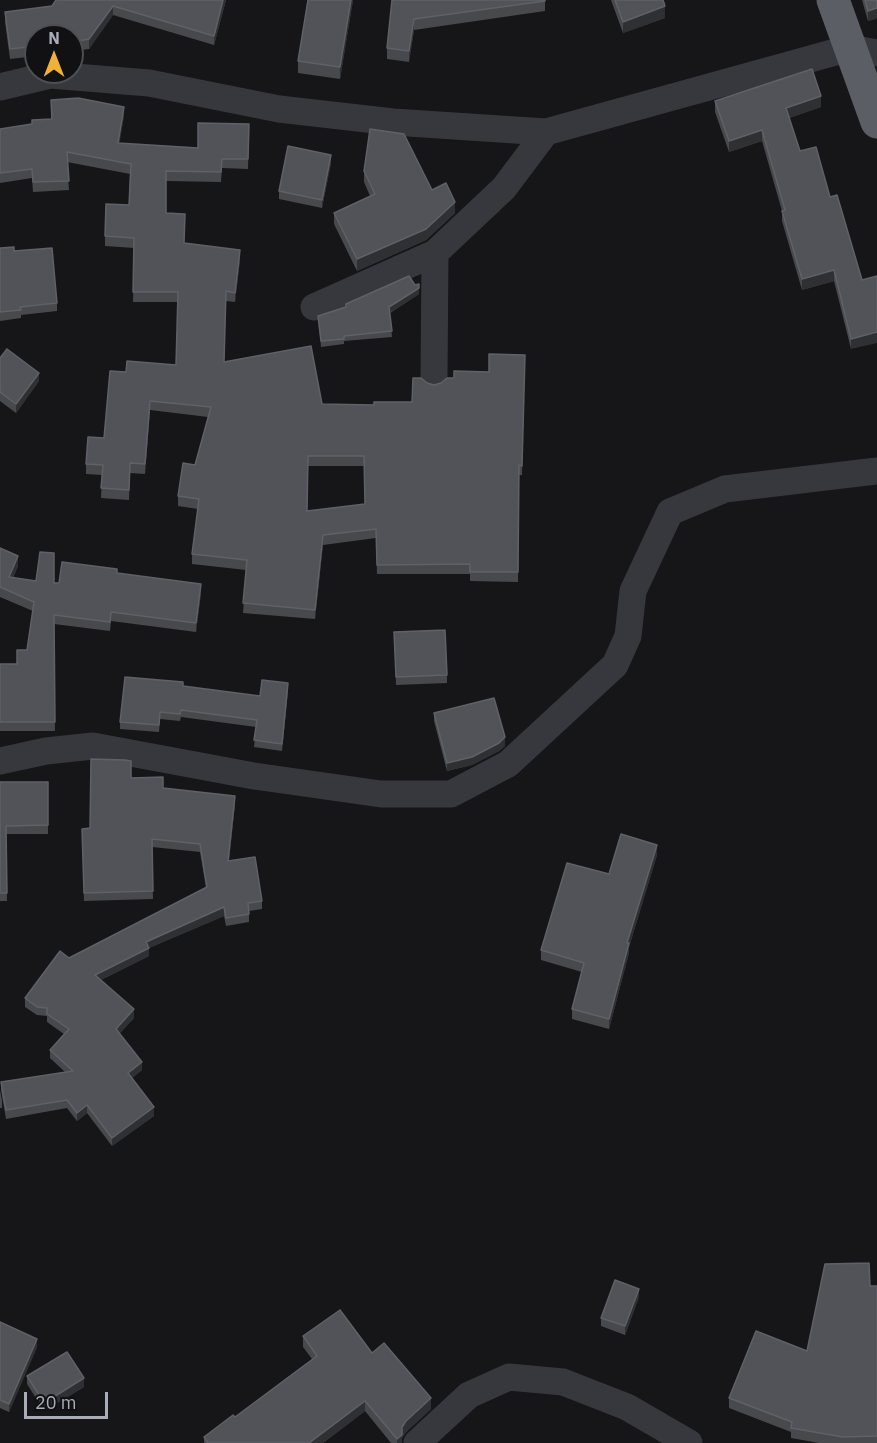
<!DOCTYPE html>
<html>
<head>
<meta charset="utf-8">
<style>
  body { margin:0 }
  #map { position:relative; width:877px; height:1443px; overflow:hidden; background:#161618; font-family:"IBM Plex Sans",sans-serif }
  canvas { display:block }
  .north { position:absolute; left:24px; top:24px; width:60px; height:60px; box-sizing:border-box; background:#111113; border:2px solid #4d4f55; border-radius:50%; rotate:0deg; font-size:16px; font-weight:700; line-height:24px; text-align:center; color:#a8adb8 }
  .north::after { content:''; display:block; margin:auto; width:21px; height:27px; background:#f2b134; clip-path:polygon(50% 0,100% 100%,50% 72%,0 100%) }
  .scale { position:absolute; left:24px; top:1392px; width:84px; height:27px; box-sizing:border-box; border:3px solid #a8adb8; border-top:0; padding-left:8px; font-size:18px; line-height:21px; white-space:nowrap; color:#a8adb8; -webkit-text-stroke:4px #111113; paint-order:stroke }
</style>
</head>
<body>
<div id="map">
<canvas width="877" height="1443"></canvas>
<div class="north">N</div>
<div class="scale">20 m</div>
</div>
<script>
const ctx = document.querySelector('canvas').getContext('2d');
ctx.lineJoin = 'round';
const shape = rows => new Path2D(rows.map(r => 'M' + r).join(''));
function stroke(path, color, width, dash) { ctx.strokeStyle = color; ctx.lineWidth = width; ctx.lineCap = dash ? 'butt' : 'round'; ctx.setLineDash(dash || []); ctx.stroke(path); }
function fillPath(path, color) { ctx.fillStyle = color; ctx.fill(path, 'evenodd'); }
stroke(shape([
  [0,87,50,75,149,83,279,109,393,122,546,132,850,48,877,53],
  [314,307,435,253,504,188,546,132],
  [434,379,435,253],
  [0,761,46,751,93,746,254,776,381,794,451,794,508,764,615,665,628,636,633,591,670,512,725,489,877,471],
  [417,1443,469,1395,509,1377,563,1382,627,1407,689,1443]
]), '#37383d', 27);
stroke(shape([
  [833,0,877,122]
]), '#5b5e65', 33);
fillPath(shape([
  [56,0,226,0,214,45,113,15,89,49,72,51,72,36,36,36,36,56,10,59,5,22,5,12,52,6],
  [308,0,353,0,340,79,298,73,298,61],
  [392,0,545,0,545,11,414,30,409,62,387,59,387,48],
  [611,0,663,0,665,18,623,33],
  [862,0,877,0,877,18,868,21],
  [51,100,124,116,119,143,198,148,249,124,248,169,222,168,221,182,166,181,166,213,185,223,184,243,240,260,235,302,226,301,224,362,322,404,374,405,412,402,427,383,434,385,454,378,489,372,525,355,522,475,519,475,518,582,470,581,470,574,377,574,376,538,323,545,315,619,243,613,246,570,192,564,192,554,198,509,178,506,178,496,195,465,208,417,150,410,145,474,130,473,129,500,101,498,102,475,86,474,86,464,104,438,126,372,176,365,178,302,133,302,134,248,105,246,105,236,129,205,130,174,67,162,69,190,33,192,32,178,0,183,0,129,32,124,51,119],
  [308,466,364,466,365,504,307,511],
  [715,101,821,107,789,118,800,151,830,197,862,280,851,349,834,281,802,290,782,221,782,211,762,141,729,152,715,112],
  [331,163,322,208,279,199,279,191],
  [364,171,432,190,455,213,426,240,357,271,334,224,334,213,370,196,364,182],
  [0,248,14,251,57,303,57,311,21,315,21,318,0,321],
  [419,284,419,294,390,313,392,337,344,341,344,344,321,347,318,316],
  [0,358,39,381,16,413,0,401],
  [0,548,18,566,13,578,59,583,117,573,201,593,196,632,111,621,110,631,54,624,55,731,0,731,0,664,17,664,27,650,33,611,0,597],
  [394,632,447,675,447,683,396,685],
  [183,686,260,696,288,690,282,751,254,747,256,727,181,717,180,721,160,719,159,732,120,729,120,722],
  [434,713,505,746,499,751,472,765,447,771,434,721],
  [131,778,163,788,235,804,229,861,262,901,262,909,249,911,249,922,226,926,224,916,149,948,149,956,101,980,134,1018,119,1034,142,1070,132,1078,154,1116,112,1146,87,1113,77,1121,67,1108,6,1119,1,1090,1,1082,65,1072,50,1058,50,1050,64,1034,47,1022,47,1016,37,1015,25,1007,25,998,69,958,206,888,200,852,152,847,153,899,84,901,82,829,90,828],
  [0,782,48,782,48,834,6,834,7,901,0,901],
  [657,855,629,947,629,953,609,1029,572,1019,572,1009,582,972,541,960,541,950,609,874],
  [0,1090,2,1100,2,1108,0,1108],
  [870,1286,877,1286,877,1443,819,1443,791,1438,791,1432,729,1408,729,1398,807,1351],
  [639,1297,625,1335,601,1326,601,1318],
  [0,1322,37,1347,9,1412,0,1408],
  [303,1336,372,1353,431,1409,406,1432,402,1438,402,1443,391,1443,365,1411,323,1443,204,1443,204,1437,235,1417,312,1359,303,1347],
  [27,1376,84,1387,44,1411,27,1384]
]), '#47494d');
fillPath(shape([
  [223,0,226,0,214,45,214,36],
  [351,0,353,0,340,79,340,67],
  [113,6,113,15,89,49,89,39],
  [665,6,665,18,623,33,623,22],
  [877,8,877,18,868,21,868,11],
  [414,19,414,30,409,62,409,51],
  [821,96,821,107,786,119,786,108],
  [124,107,124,116,118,153,118,143],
  [762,130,762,141,729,152,729,141],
  [331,155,331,163,322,208,322,200],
  [455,202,455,213,426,240,357,271,357,259],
  [240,250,240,260,235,302,235,293],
  [834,270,834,281,802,290,802,279],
  [419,288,419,294,389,313,389,307],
  [877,332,877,343,851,349,851,339],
  [39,373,39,381,16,413,16,404],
  [150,401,150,410,145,474,145,464],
  [323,535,323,545,315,619,315,610],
  [18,556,18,566,9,587,9,577],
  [201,584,201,593,196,632,196,623],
  [288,683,288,690,282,751,282,744],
  [505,737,505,746,499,751,472,765,447,771,447,763],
  [235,796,235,804,228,870,228,861],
  [657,845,657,855,629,947,629,953,609,1029,609,1019,627,943],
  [224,907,224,916,149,948,149,956,95,983,95,975,146,942],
  [134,1009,134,1018,116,1038,116,1029],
  [142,1062,142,1070,128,1081,128,1073],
  [87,1105,87,1113,77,1121,77,1113],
  [154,1107,154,1116,112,1146,112,1138],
  [639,1289,639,1297,625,1335,625,1326],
  [37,1339,37,1347,9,1412,9,1404],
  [84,1378,84,1387,44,1411,44,1403],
  [431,1398,431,1409,406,1432,402,1438,402,1443,397,1443,397,1439,406,1421],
  [365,1401,365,1411,323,1443,309,1443]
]), '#2f3033');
const building = shape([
  [56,0,223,0,214,36,113,6,89,39,72,42,72,36,36,36,36,46,10,49,5,12,52,6,56,0],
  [308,0,351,0,340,67,298,61,308,0],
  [392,0,545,0,545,1,414,19,409,51,387,48,392,0],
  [615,0,663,0,665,6,623,22,615,0],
  [865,0,877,0,877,8,868,11,865,0],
  [812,69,821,96,786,108,800,151,816,147,830,197,837,195,862,280,877,276,877,332,851,339,834,270,802,279,782,211,785,210,762,130,729,141,715,101,812,69],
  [78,98,124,107,118,143,198,148,198,123,249,124,248,159,222,159,221,172,166,171,166,213,185,214,184,243,240,250,235,293,226,291,224,362,311,346,322,404,374,405,374,402,412,402,413,378,421,378,427,383,434,385,441,383,447,378,454,378,454,371,489,372,489,354,525,355,522,466,519,465,518,572,470,572,470,564,377,565,376,529,323,535,315,610,243,603,247,560,192,554,199,499,178,496,183,463,195,465,211,407,150,401,145,464,130,463,129,490,101,488,103,465,86,464,88,437,104,438,110,371,126,372,127,361,176,365,178,292,133,292,134,238,105,236,106,204,129,205,131,164,67,152,69,181,33,182,32,169,0,173,0,129,32,124,32,120,52,119,51,100,78,98],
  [308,456,364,456,365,504,307,511,308,456],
  [370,129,404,134,432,190,446,183,455,202,426,229,357,259,334,213,375,194,364,171,370,129],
  [288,146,331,155,322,200,279,191,288,146],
  [14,247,14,251,52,248,57,303,20,307,21,310,0,312,0,248,14,247],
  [409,276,415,285,419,284,419,288,389,307,392,331,344,336,344,339,321,341,318,316,346,307,346,304,409,276],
  [7,349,39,373,16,404,0,392,0,358,7,349],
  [0,548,18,556,9,577,36,581,40,552,54,553,54,583,59,583,62,562,117,569,117,573,201,584,196,623,111,612,110,622,54,615,55,722,0,722,0,664,17,664,17,650,27,650,34,602,0,587,0,548],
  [445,630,447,675,396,677,394,632,445,630],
  [125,677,183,682,183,686,260,696,262,680,288,683,282,744,254,740,257,720,181,710,180,714,160,712,159,725,120,722,125,677],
  [494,698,505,737,499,743,472,757,447,763,434,713,494,698],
  [91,759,125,760,131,761,131,778,163,777,163,788,235,796,228,861,255,857,262,901,248,903,249,914,226,918,224,907,146,942,149,948,95,975,134,1009,116,1029,142,1062,128,1073,154,1107,112,1138,87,1105,77,1113,67,1100,6,1110,1,1082,73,1071,50,1050,69,1029,47,1014,47,1008,37,1007,25,998,60,951,69,958,207,887,200,844,152,839,153,891,84,893,82,829,90,828,91,759],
  [0,782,48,782,48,825,6,826,7,893,0,893,0,782],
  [621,834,657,845,627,943,629,943,609,1019,572,1009,584,963,541,950,567,863,609,874,621,834],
  [869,1263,870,1286,877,1286,877,1436,843,1437,791,1428,792,1422,729,1398,756,1331,807,1351,825,1264,869,1263],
  [615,1280,639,1289,625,1326,601,1318,615,1280],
  [340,1310,372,1353,384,1343,431,1398,406,1421,402,1427,402,1435,397,1439,365,1401,309,1443,208,1443,204,1437,233,1415,235,1417,317,1356,303,1336,340,1310],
  [0,1322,37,1339,9,1404,0,1400,0,1322],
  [67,1352,84,1378,44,1403,27,1376,67,1352]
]);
fillPath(building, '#525359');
stroke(building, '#5f6168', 1.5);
</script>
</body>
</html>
